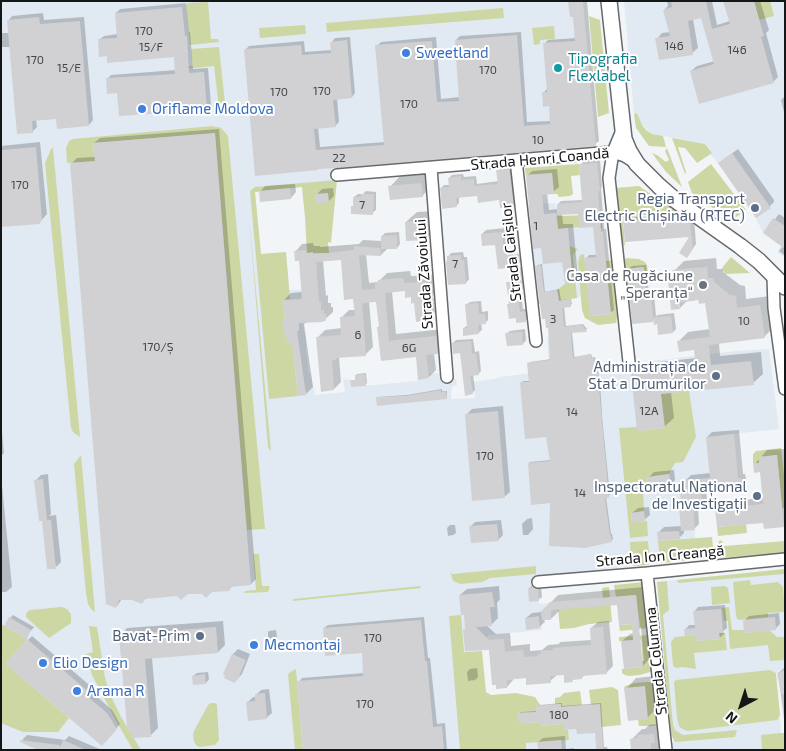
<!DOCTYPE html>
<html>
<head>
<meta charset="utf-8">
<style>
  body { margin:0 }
  #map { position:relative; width:786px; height:751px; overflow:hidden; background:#f2f5f8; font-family:"Exo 2",sans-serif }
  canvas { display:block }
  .frame { position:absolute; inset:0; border:2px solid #151617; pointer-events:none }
  .north { position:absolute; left:716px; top:681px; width:50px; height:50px; -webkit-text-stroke:4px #fff; paint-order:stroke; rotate:220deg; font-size:14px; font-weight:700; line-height:20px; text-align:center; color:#151617 }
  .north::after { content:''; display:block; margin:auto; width:18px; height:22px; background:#151617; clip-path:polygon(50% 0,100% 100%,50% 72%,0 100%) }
</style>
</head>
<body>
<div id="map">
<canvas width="786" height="751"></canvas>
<div class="frame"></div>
<div class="north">N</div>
</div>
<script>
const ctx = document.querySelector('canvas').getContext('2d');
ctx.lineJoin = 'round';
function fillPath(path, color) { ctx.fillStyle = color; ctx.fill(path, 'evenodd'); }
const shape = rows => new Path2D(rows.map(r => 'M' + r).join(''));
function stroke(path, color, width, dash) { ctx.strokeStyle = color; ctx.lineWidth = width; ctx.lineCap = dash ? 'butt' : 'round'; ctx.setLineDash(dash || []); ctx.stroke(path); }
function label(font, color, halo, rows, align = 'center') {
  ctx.font = font + ' "Exo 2",sans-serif'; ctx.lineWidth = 4; ctx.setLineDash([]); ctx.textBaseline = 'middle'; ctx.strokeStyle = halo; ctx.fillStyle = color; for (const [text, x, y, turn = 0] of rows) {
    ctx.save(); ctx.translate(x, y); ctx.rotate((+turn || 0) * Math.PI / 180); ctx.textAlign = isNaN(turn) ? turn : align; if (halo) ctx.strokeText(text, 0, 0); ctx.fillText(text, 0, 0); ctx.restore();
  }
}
fillPath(shape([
  [1,1,583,1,596,148,337,168,334,215,305,217,302,187,255,192,261,254,286,252,289,290,301,290,303,323,306,338,306,350,309,373,311,373,313,388,314,388,315,395,345,392,343,379,350,380,351,387,418,381,418,380,429,378,429,374,440,373,456,379,457,385,453,386,451,391,451,399,475,398,473,382,499,378,499,377,549,371,547,337,573,337,577,370,735,351,769,349,779,429,722,435,727,487,691,490,697,559,537,576,539,604,550,603,550,604,547,604,541,611,542,630,488,635,481,651,464,652,465,731,594,722,596,750,1,750],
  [624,1,785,1,784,257,777,252,781,246,763,233,756,218,718,163,710,154,712,153,705,144,652,134,642,125,637,114,634,114],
  [556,203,557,216,602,215,611,314,598,325,585,318,582,310,581,297,538,304,526,205],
  [785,569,785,669,778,671,776,674,781,733,785,733,785,750,672,750,671,743,674,742,671,734,657,582]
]), '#e1e9f2');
fillPath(shape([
  [754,1,770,1,774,16,759,20],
  [208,2,211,39,218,39,219,42,190,45,186,5,188,3],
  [503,8,504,18,327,32,326,23],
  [589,16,600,20,609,113,598,117],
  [305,25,306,34,260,38,259,28],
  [554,26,555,39,540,40,540,44,534,45,532,28],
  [219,47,225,104,223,109,219,114,217,112,219,108,214,66,175,70,175,67,193,66,191,49],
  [637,113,642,125,646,130,652,134,663,136,666,147,649,146,636,128,634,114],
  [212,126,221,128,228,136,265,529,247,530,215,133,93,143,95,161,67,163,66,148,69,141,73,139],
  [672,138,705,144,712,153,697,163,685,148,678,147,686,172,685,174],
  [53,148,80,437,73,432,71,428,45,163,51,149],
  [667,148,682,187,666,172,652,153,657,155,666,162,669,160,665,151],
  [579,164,580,175,571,176,573,194,570,196,559,197,557,194,554,194,552,173,526,175,525,168],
  [711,164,746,210,731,221,692,193,688,182],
  [337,180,331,243,328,242,329,253,307,253,305,217,302,187,255,192,261,254,286,252,290,299,283,300,285,319,293,349,298,396,269,399,250,191,255,187],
  [639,186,683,216,649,220,648,215,642,215,642,219,623,221,625,245,621,246,615,188],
  [602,215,602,228,594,229,593,227,601,226,600,218,579,227,559,229,562,263,561,263,557,216],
  [249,217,271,451,268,447],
  [569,246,578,249,575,252,573,256,577,298,538,304,537,294,539,302,559,298,557,290,565,284,573,284],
  [584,254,591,316,611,314,605,261,614,260,617,317,616,323,598,325,585,318,582,310,578,262,580,255],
  [731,257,750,273,725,274,722,268],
  [627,258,639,259,645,262,647,265,648,273,644,273,643,267,627,269,629,289,626,289,625,262,625,259],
  [689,391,696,437,683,462,675,463,669,474,647,477,649,489,643,490,644,511,631,513,632,522,647,521,648,536,630,538,619,428,637,427,637,431,664,428,661,394],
  [781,448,785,484,785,508,782,508,777,455,759,457,759,463,753,463,753,454,756,451],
  [81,455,95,612,92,610,88,604,86,593,74,464],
  [746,524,747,533,718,536,717,527],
  [712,537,714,557,663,563,660,560,658,541],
  [720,540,722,541,724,546,785,541,785,553,720,558,718,543],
  [648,541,650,562,647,565,634,566,631,563,630,542],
  [253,554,259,554,262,586,270,586,268,592,244,593,245,591,256,590],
  [536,566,536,574,490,578,482,582,460,584,453,581,450,571,452,574],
  [785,569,785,575,784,574,678,583,677,580],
  [750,580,751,585,778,582,783,587,785,612,768,613,768,617,738,620,736,616,733,582],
  [667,581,669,610,663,615,673,725,675,730,683,735,737,730,735,737,675,742,671,734,657,582],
  [645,582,650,628,620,631,619,625,632,624,632,627,640,626,636,595,616,597,614,585],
  [420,586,421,588,293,601,293,599],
  [725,586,728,588,730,603,712,605,711,587],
  [609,587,612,622,589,624,574,628,560,629,558,609,605,598,603,598,602,588],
  [62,607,67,609,71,614,71,623,49,638,26,617,26,615,27,612,30,610],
  [729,607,732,630,744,630,744,633,769,630,777,637,785,637,785,660,770,661,768,645,730,649,728,621,724,621,722,608],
  [461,615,464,652,482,651,486,692,491,695,516,693,535,697,540,705,536,706,536,712,518,713,519,721,522,721,523,723,540,722,540,726,563,724,563,730,568,730,569,740,526,743,526,750,460,750,449,616],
  [1,624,27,639,6,664,69,718,58,732,23,732,1,723],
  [89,626,97,627,105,678,110,694,121,717,141,750,133,750,119,726,92,675,86,654,93,652],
  [719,633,725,633,727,650,694,653,696,669,682,667,676,668,673,666,671,642,675,637,696,635,696,641,720,639],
  [649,635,652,671,650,672,640,675,629,676,625,675,622,673,622,669,643,667,641,640,619,641,619,637],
  [296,669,303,750,295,750,288,674,292,671],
  [770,670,776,673,776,674,780,715,777,720,687,731,681,728,679,726,677,718,674,682,676,680],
  [647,682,653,682,656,686,659,721,656,725,653,726,639,726,638,720,624,688,625,686,635,683],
  [612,687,618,690,621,725,601,727,591,705,589,690],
  [580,691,582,705,561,707,561,704,555,704,555,698,560,697,564,693],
  [211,703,215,703,217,705,219,740,215,745,200,747,197,746,194,742,193,736,194,731,208,705],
  [781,733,785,733,785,750,762,750,761,735]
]), '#cdd7a4');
fillPath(shape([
  [570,1,587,1,599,141,595,144,319,168,245,50,249,46,304,41,305,52,332,50,332,42,335,38,350,37,355,93,352,97,337,98,339,122,335,126,318,127,320,147,385,142,377,46,381,42,436,37,441,99,460,97,456,40,460,36,521,32,527,122,551,121,550,105,543,93,548,88,544,44,548,40,576,38,575,16],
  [667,1,712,1,717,25,730,21,725,1,760,1,769,30,766,33,778,77,773,82,691,71,697,66,715,61,702,16,693,19,698,48,692,53,657,39,662,33,670,32,664,10,668,6],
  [186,3,189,32,190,32,193,69,208,68,211,105,207,109,118,92,107,79,111,75,176,70,175,56,108,55,99,40,104,36,118,34,116,13,120,9],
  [43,13,44,20,84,17,93,120,89,125,58,117,36,119,37,127,32,132,10,47,1,47,1,33,9,33,8,21,12,16],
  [784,97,785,97,785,116,781,100],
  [219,129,256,579,251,584,233,585,229,590,147,597,141,603,133,599,122,599,116,607,71,164,77,158,95,157,94,143,100,138],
  [40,142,47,214,39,223,1,226,1,146],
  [738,149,774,200,774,202,768,208,719,163],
  [600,160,602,187,601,188,604,229,606,229,614,310,610,313,586,259,589,255,598,255,595,226,579,213,562,213,563,224,573,224,578,277,572,283,527,176,532,171,557,169,559,187,553,192,547,193,549,210,558,209,558,204,561,201,583,200,581,164,584,161],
  [512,167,516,202,513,205,500,199,478,194,459,196,459,203,456,206,441,188,444,185,450,185,449,178,452,175,463,174,464,177,476,176,477,184,499,181,498,171,501,168],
  [432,173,433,185,422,196,390,187,400,176],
  [295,184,296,192,291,198,261,200,260,192,265,186],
  [333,188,334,196,329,201,316,195,322,189],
  [366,191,376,192,376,210,372,213,352,207,354,205,354,197,358,194,363,194],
  [437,211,438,228,427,239,406,222,417,212],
  [686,213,688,219,694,219,696,244,687,257,680,253,692,236,626,241,624,222,628,218],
  [779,214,785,218,784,255,779,251,783,246,765,232],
  [505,228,507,250,513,249,513,255,519,254,520,262,516,266,499,268,497,243,482,234,486,230],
  [399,232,400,244,397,248,388,248,381,255,366,254,369,283,378,282,387,273,410,271,411,276,433,275,434,294,433,295,435,312,427,319,412,296,406,289,392,291,396,334,443,329,445,345,437,353,434,353,436,370,429,377,417,356,382,360,378,327,380,325,378,300,369,301,373,347,366,354,339,357,341,382,334,389,318,337,325,330,342,328,341,318,349,310,356,310,354,298,342,259,323,260,326,296,328,295,328,303,331,303,331,307,333,307,333,312,323,321,307,322,304,324,313,387,306,394,294,348,284,320,286,317,284,300,291,293,302,292,300,259,295,252,302,244,313,243,314,246,320,246,320,247,359,244,363,240,382,241,382,236,385,233],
  [463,252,464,257,467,257,469,279,466,283,448,257,451,253],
  [716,258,717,269,723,269,723,272,740,285,745,286,746,299,770,296,774,327,764,337,719,343,720,356,761,352,763,374,753,383,671,392,674,418,664,427,632,374,642,364,696,358,695,349,679,341,688,332,710,329,706,302,699,299,688,300,680,308,674,271,684,261],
  [542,264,545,292,559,289,561,300,571,299,572,304,570,306,564,306,566,326,583,324,587,329,586,330,572,332,574,357,591,354,592,357,595,357,600,382,602,416,609,486,610,495,606,497,611,534,612,534,613,539,611,541,551,502,529,464,530,462,551,460,547,435,522,383,523,381,530,381,528,363,530,362,551,359,549,326,537,266,538,265],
  [646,265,649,293,654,293,656,316,658,315,674,313,676,329,673,332,658,323,654,319,653,321,628,269,632,266],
  [523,267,525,285,522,288,520,288,523,309,528,309,529,317,526,320,510,303,508,283,511,280,513,279,512,271,515,268],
  [481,301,482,312,488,311,488,320,485,323,481,323,482,330,478,333,464,328,468,325,466,305,470,302],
  [525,329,526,340,523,344,506,334,510,331],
  [473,339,475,352,479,351,481,371,478,374,473,374,475,390,472,393,461,352,453,343,456,340],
  [366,373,367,383,366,384,352,381,356,379,356,375,357,374],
  [442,389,442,391,447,391,447,397,446,398,377,398,378,397,407,395],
  [503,406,510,492,504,497,467,414,472,409],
  [1,422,4,453,1,456],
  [739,430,743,474,745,474,746,479,741,484,706,487,707,500,702,505,698,506,699,524,694,529,684,530,684,533,679,538,658,533,664,527,682,526,680,506,682,504,681,493,686,488,685,481,691,475,711,473,707,437,712,432],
  [784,449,785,524,783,526,716,509,724,502,763,498,761,471,755,464,767,450],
  [674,470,675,480,670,486,649,477,654,472],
  [48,474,51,514,49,516,56,515,61,562,56,567,44,519,36,480,41,475],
  [1,475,12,587,6,592,1,592],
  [649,507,650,515,644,520,632,513,638,508],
  [532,518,533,529,528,535,523,535,522,524,527,519],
  [501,520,503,535,498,540,470,527,475,522],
  [450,525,455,525,456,533,453,535,448,536,447,528],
  [533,585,537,585,541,586,542,597,538,600,529,588],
  [499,586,500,599,497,603,498,618,491,625,486,625,496,634,510,633,511,646,530,644,530,651,542,650,548,645,559,644,560,642,592,640,591,628,598,622,609,621,613,666,607,672,585,674,582,678,574,679,572,681,565,673,557,675,550,681,527,677,513,678,513,680,507,687,490,649,466,628,465,614,460,595,467,589],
  [644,587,650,658,643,666,622,641,630,634,634,633,633,623,618,604,558,608,559,611,551,619,544,619,545,622,539,627,526,618,532,613,542,612,558,595],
  [638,627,641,627,644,661,641,661],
  [725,605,727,628,723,631,724,634,719,638,697,634,685,630,689,625,696,625,694,612,698,607],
  [779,613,780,624,775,629,744,621,749,616],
  [13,615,34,627,26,637,10,618],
  [424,617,428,658,430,658,437,724,445,723,447,750,305,750,299,682,302,678,364,673,363,651,324,628,328,625],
  [223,621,225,645,218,652,152,658,158,728,151,735,120,636,127,628],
  [276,630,277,637,276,638,268,639,268,632,269,631],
  [32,636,94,689,92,692,112,710,120,724,106,741,28,640],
  [238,649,250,654,242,674,235,681,225,674,233,654],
  [785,667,785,726,778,673],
  [477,668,478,677,475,680,468,681,467,672,470,669],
  [208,672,209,679,206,683,194,684,193,676,197,673],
  [655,676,658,707,647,718,626,689,636,678],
  [269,689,272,713,266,718,248,702,253,697,256,697,256,695,261,690],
  [562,703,562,706,601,703,604,747,607,747,608,750,598,750,596,731,577,728,564,723,541,721,519,714,521,712,538,711,537,706,539,705],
  [665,723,662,750,632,750,631,740,642,729,645,729,649,725],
  [27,735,65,740,69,736,102,750,41,750,22,740],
  [565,736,566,749,574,748,574,750,539,750,538,742,543,738]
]), '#0003');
fillPath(shape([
  [568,1,583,1,596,146,336,168,318,169,318,170,255,176,244,49,301,45,302,55,331,53,330,42,347,40,352,98,333,100,336,127,314,129,316,150,384,145,375,45,432,41,437,102,459,101,455,40,517,35,524,126,550,124,549,106,543,107,542,92,547,92,543,43,575,41,573,17,570,17],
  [671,1,706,1,712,29,730,24,723,1,754,1,764,36,761,37,774,83,699,104,690,71,714,64,701,18,688,21,693,55,659,60,655,38,670,36,663,10,672,7],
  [182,7,185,36,187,36,189,73,204,72,207,110,119,116,117,93,107,94,106,78,175,74,174,57,107,63,107,56,99,57,98,39,117,38,115,13],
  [39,17,40,24,80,21,89,126,57,129,56,119,32,121,33,133,17,134,7,20],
  [215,133,251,585,230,587,230,591,212,592,206,598,202,594,188,594,181,600,177,596,145,599,142,604,132,600,119,600,116,608,106,604,70,163,95,161,93,143],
  [36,147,42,220,39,224,1,227,1,150],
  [732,153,771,208,756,218,718,163],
  [597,163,600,191,598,191,601,232,603,231,611,314,590,316,584,258,596,257,593,227,579,228,578,214,557,215,557,204,582,202,579,164],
  [509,169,514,207,500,208,499,200,478,203,477,196,456,198,457,207,442,209,440,188,449,187,448,178,461,176,461,180,474,179,474,186,498,184,496,170],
  [552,173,554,194,542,195,544,214,556,213,558,229,568,228,573,284,565,284,562,262,543,264,541,248,533,249,526,175],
  [421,183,423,197,390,200,388,186],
  [290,188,291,199,260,202,259,191],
  [328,193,329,202,316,204,315,194],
  [361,194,374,194,373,215,351,214,351,206,353,206,353,197,361,197],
  [682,216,684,218,684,223,690,222,693,249,687,258,679,253,689,237,625,242,623,221],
  [773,218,785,226,785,249,763,233],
  [427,221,427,240,406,241,405,222],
  [502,232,504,253,509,253,510,258,516,258,516,267,498,269,495,245,482,246,481,234],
  [397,235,397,249,381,249,381,236],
  [354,246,380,248,381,256,359,255,362,290,375,289,375,283,378,283,378,280,403,278,404,283,426,282,427,302,426,303,428,320,416,322,414,303,411,304,411,297,405,298,405,291,385,293,389,341,436,336,438,354,426,355,429,378,418,380,416,357,381,361,377,327,379,327,376,302,362,303,366,356,336,358,336,360,332,360,334,390,321,392,316,337,341,335,340,317,355,316,353,299,344,300,341,260,316,262,319,302,321,302,321,310,324,310,324,314,326,314,326,321,323,321,323,322,299,323,299,331,297,331,306,395,298,396,293,349,284,334,282,319,285,319,283,300,302,299,299,261,295,261,294,251,306,250,307,253,313,252,313,254,329,253,354,250],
  [461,255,461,260,464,260,466,284,448,285,446,262,447,261,447,256],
  [541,265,544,292,557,290,559,301,570,299,571,307,562,308,564,327,582,325,587,332,571,333,573,358,590,354,591,358,594,357,598,376,609,498,605,498,610,535,611,535,612,542,585,548,549,546,550,503,531,505,528,463,550,461,546,437,525,439,520,382,529,382,527,363,550,360,548,328,546,328,545,319,542,319,535,266],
  [644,267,646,296,651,295,653,322,632,324,627,269],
  [707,267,708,278,713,278,714,282,730,295,736,296,737,308,760,305,765,338,709,345,711,365,751,361,754,385,661,394,665,428,637,431,631,373,696,366,694,350,679,352,677,341,710,337,705,303,699,304,698,300,679,303,680,309,671,310,668,278,673,270],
  [521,269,523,289,517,290,520,312,525,311,526,322,516,323,516,318,509,319,507,304,509,304,506,282,512,282,511,271],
  [478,303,479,314,485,314,486,324,478,325,479,334,463,336,463,328,467,328,465,304],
  [671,316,673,333,658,335,657,324,654,325,653,317],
  [522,332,523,345,507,346,505,333],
  [471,341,472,354,476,353,479,375,470,376,473,394,465,396,460,353,453,354,452,343],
  [365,374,366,386,351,387,350,380,355,380,355,375],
  [441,390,441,392,446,391,447,399,377,406,376,397,405,396],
  [498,411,505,498,472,501,465,414],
  [734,434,738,478,741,478,741,485,701,489,702,507,693,507,695,530,681,531,679,506,681,506,680,493,686,492,684,480,710,478,706,437],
  [777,455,784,527,764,529,763,523,717,527,715,509,763,504,760,472,754,473,753,463,759,463,759,457],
  [669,474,671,487,649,489,647,477],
  [43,479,47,520,45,520,51,520,56,569,47,569,42,521,39,521,34,480],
  [644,511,645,521,632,523,631,513],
  [497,524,499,541,471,543,469,526],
  [679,531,680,539,658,541,657,532],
  [533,587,538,589,539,601,529,602,528,588],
  [492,592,495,607,490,607,492,626,476,627,489,640,504,639,505,652,523,650,524,657,538,656,538,654,541,654,540,651,553,650,553,648,591,645,590,628,603,627,607,674,582,676,582,679,572,680,573,682,564,683,564,675,550,676,551,683,526,685,526,678,507,680,507,688,496,689,496,685,492,685,489,650,465,651,463,629,465,629,464,615,461,615,459,595],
  [636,595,643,667,624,669,621,641,633,640,632,624,619,625,617,605,551,610,551,620,542,620,541,611,551,601,551,602],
  [721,609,723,633,719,633,720,639,696,641,696,635,685,636,684,629,695,628,693,611],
  [539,616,540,628,526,630,525,618],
  [9,617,31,630,27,639,4,626],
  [775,617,776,630,744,633,743,620],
  [421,620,425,661,427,661,433,727,442,726,444,750,303,750,297,681,363,676,362,653,325,656,323,628],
  [216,627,218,653,145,659,151,737,133,738,127,727,119,635],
  [27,639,91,694,88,697,107,713,117,729,102,746,6,664],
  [232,654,246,660,237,681,236,680,235,683,224,678,225,675,223,674],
  [785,671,785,694,781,694,777,673],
  [205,674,206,684,193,685,192,676],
  [645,686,648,719,628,721,624,688],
  [265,693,267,719,248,721,246,702,255,701,255,694],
  [561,704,561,707,600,704,603,750,596,750,595,733,577,734,576,729,563,730,563,724,540,726,540,722,519,724,518,713,536,712,536,706],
  [654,734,655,743,651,743,651,750,631,750,630,739,637,738,637,735],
  [20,740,60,745,60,748,63,740,86,750,38,750,20,742],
  [561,740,562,750,538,750,537,742]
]), '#d1d1d4');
const minor = shape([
  [623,128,613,152,609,178,629,362],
  [516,160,536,341],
  [431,168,447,377],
  [337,175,613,152,625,156,636,163],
  [773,276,774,308,785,389],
  [647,573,666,750],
  [538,582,647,573,785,559]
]);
const major = shape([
  [609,1,624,139,629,151,637,164,659,186,675,200,740,246,759,261,785,287]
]);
stroke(minor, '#67696c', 14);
stroke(major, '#67696c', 18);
stroke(minor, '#fff', 11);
stroke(major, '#fff', 15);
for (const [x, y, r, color] of [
  [406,53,5,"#3f7fe0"],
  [558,68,5,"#0f9aa8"],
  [142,109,5,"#3f7fe0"],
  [755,208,5,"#5c6f8a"],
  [703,285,5,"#6b7280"],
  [716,376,5,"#5c6f8a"],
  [757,496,5,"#5c6f8a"],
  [200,636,5,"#5c6f8a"],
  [254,645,5,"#3f7fe0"],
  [43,663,5,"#3f7fe0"],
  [77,691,5,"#3f7fe0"]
]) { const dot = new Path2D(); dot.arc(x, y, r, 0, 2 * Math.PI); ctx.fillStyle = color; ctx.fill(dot); stroke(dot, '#fff', 2); }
label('12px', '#444546', null, [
  ["170",144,31],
  ["146",674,46],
  ["15/F",151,47],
  ["146",737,50],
  ["170",35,60],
  ["15/E",69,68],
  ["170",488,70],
  ["170",322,91],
  ["170",279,92],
  ["170",409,104],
  ["10",538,140],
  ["22",339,158],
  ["170",20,185],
  ["7",362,205],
  ["1",536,226],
  ["7",455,264],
  ["3",553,319],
  ["10",744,321],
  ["6",358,335],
  ["170/Ș",158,347],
  ["6G",409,348],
  ["12A",649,411],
  ["14",572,412],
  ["170",485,456],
  ["14",580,493],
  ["170",373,638],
  ["170",365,704],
  ["180",559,715]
]);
label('15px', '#366cbe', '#fff', [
  ["Sweetland",416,53],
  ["Oriflame Moldova",152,109],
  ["Mecmontaj",264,645],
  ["Elio Design",53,663],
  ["Arama R",87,691]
], 'left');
label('15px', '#0d838f', '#fff', [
  ["Tipografia",568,59],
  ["Flexlabel",568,76]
], 'left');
label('15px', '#151617', '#fff', [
  ["Strada Henri Coandă",540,159,-5],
  ["Strada Caișilor",511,252,-96],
  ["Strada Zăvoiului",424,274,-94],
  ["Strada Ion Creangă",660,556,-5],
  ["Strada Columna",656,661,-96]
]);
label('15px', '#4e5e75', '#fff', [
  ["Regia Transport",745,199],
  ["Electric Chișinău (RTEC)",745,216],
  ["Administrația de",706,367],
  ["Stat a Drumurilor",706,384],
  ["Inspectoratul Național",747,487],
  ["de Investigații",747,504],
  ["Bavat-Prim",190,636]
], 'right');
label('15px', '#5b616d', '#fff', [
  ["Casa de Rugăciune",693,276],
  ["„Speranța“",693,293]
], 'right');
</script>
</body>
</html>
